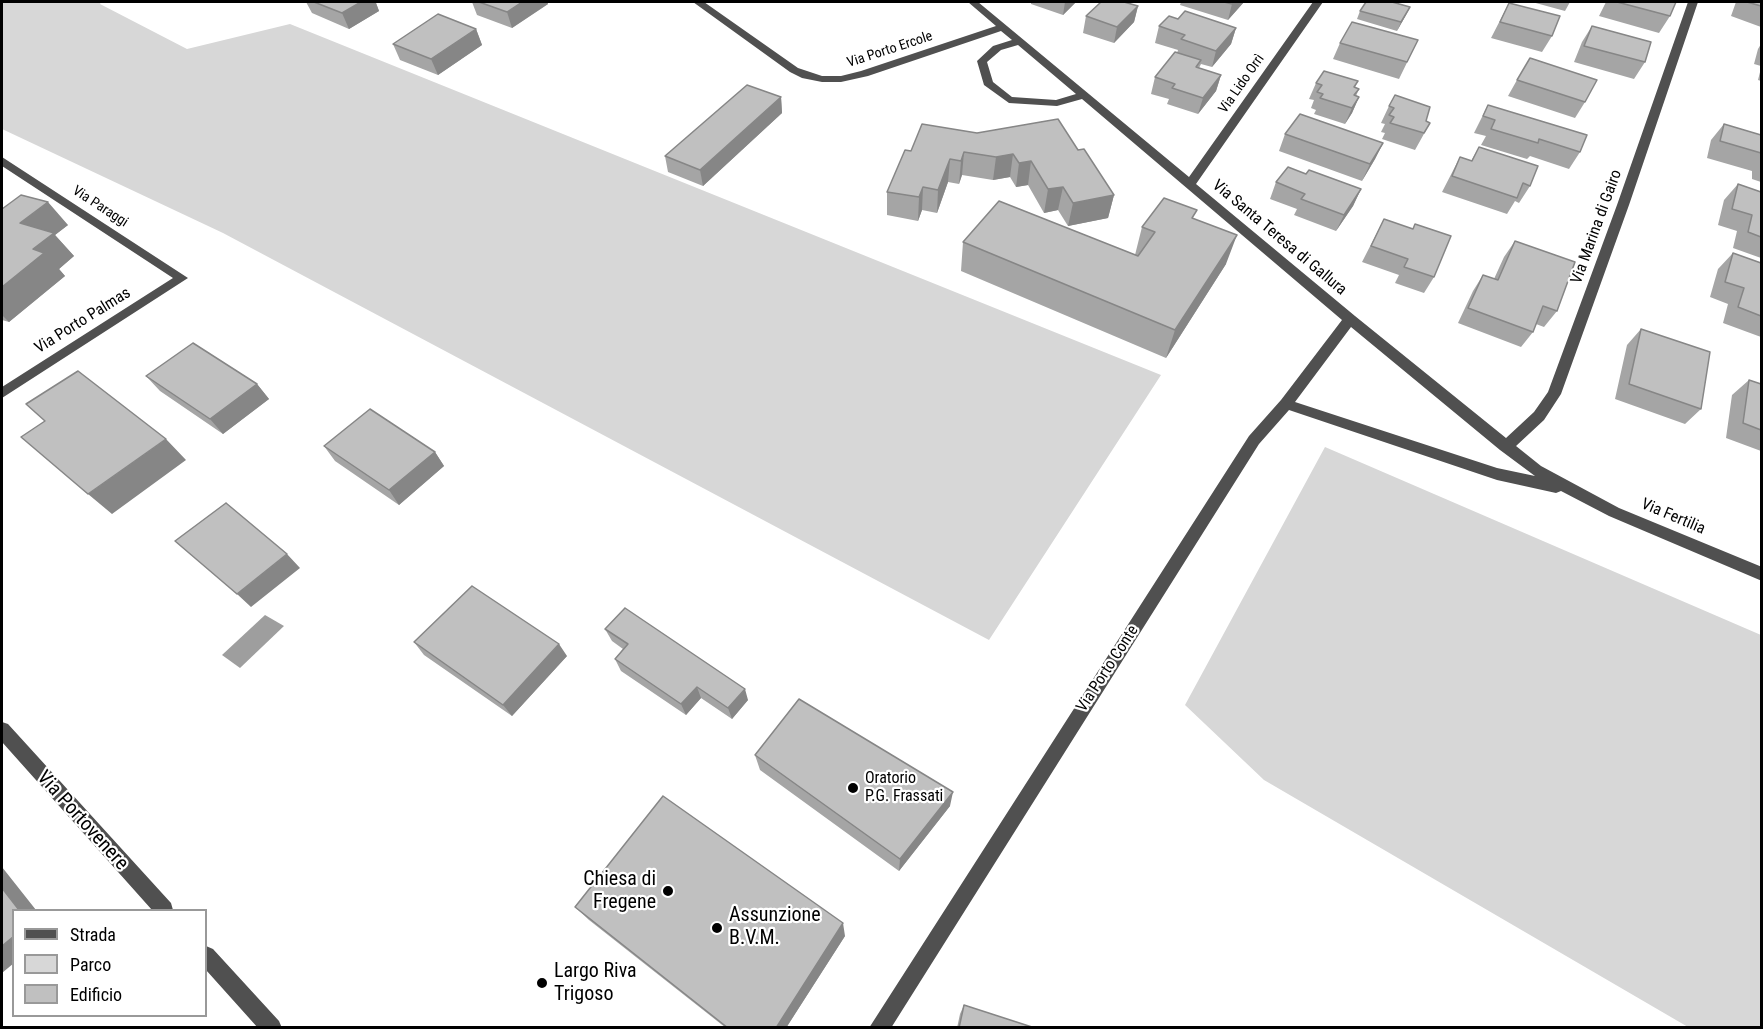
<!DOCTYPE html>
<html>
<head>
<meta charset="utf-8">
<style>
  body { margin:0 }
  #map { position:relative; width:1763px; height:1029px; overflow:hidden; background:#fff; font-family:"Roboto Condensed",sans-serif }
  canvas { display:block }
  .frame { position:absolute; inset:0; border:3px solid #000; pointer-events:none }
  .legend { position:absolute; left:12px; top:909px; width:195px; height:108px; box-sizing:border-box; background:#fff; border:2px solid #999; margin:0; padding:8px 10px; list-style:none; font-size:18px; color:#000 }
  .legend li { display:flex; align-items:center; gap:12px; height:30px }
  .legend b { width:30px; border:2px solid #999 }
</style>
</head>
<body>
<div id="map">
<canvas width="1763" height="1029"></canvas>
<div class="frame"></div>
<ul class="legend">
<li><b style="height:8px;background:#505050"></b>Strada</li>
<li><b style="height:16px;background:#d7d7d7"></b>Parco</li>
<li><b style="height:16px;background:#c0c0c0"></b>Edificio</li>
</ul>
</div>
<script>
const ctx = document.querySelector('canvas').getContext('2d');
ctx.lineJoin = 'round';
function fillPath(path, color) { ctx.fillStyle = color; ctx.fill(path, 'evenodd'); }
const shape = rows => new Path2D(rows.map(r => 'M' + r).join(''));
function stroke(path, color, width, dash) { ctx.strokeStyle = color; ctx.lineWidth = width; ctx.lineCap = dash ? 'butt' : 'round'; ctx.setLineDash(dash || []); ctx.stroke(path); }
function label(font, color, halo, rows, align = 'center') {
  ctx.font = font + ' "Roboto Condensed",sans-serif'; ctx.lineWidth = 4.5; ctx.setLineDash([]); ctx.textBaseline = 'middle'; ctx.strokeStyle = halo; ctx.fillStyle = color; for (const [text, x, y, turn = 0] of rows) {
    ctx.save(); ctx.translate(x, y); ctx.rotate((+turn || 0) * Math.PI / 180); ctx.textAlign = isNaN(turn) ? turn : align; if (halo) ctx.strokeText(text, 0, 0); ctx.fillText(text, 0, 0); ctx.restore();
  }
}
fillPath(shape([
  [2,2,101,2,100,4,187,49,290,24,1161,375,989,640,223,233,2,129],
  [1325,447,1761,635,1761,1027,1688,1027,1264,780,1185,705]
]), '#d7d7d7');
fillPath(shape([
  [265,615,284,626,240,668,222,655]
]), '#9e9e9e');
fillPath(shape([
  [693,2,704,2,798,68,822,76,841,76,861,71,996,26,968,2,978,2,1189,177,1313,2,1323,2,1196,184,1355,316,1506,438,1534,412,1548,392,1617,205,1688,2,1698,2,1629,205,1561,394,1544,420,1516,446,1541,466,1619,508,1762,567,1762,581,1609,516,1561,491,1556,493,1497,480,1289,410,1259,444,891,1028,869,1028,1249,436,1281,400,1342,320,1082,99,1057,106,1009,103,984,85,977,61,993,46,1012,40,1001,31,868,76,841,82,822,82,802,78,790,72,693,2],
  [1018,45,1076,94,1056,100,1012,97,993,82,987,62,1001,50,1018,45],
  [1351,327,1500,450,1535,476,1497,468,1295,402,1351,327],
  [2,157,188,278,2,398,2,387,173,278,2,166,2,157],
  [2,722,8,724,171,903,173,910,152,910,2,742,2,722],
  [206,946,213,949,279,1021,282,1028,258,1028,206,970,206,946]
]), '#505050');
fillPath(shape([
  [306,2,379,2,376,3,379,11,349,29,312,13],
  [472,2,547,2,548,4,512,28,477,15],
  [1031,2,1076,2,1063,15,1031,4],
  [1181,2,1244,2,1228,20,1180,5],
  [1532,2,1570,2,1565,11],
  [1606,2,1676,2,1670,16,1659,33,1599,16],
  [1736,2,1761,2,1761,27,1731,16],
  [1509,3,1552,36,1542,52,1491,38],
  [1138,6,1134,22,1114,43,1083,33,1086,16],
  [1410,7,1397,31,1357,19,1360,11],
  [1178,19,1236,28,1231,44,1212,67,1201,64,1199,68,1221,75,1216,91,1198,114,1167,104,1169,99,1151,94,1155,77,1177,53,1178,50,1155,43,1159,26],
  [1592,26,1645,62,1634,79,1574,62,1582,42],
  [476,29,482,45,438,75,400,60,393,44],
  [1418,40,1399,79,1333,59,1340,43],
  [1761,44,1761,66,1754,64,1758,49],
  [1761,68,1761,81,1758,80],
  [1517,80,1585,102,1575,118,1508,96],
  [1358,81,1355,87,1359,89,1356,96,1359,97,1352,113,1345,124,1314,114,1316,110,1311,108,1314,100,1309,99,1316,83],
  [781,97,782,113,703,186,668,172,665,156],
  [1488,105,1580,152,1569,169,1530,156,1527,159,1481,145,1486,136,1474,133],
  [1389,106,1430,123,1415,150,1382,139,1385,133,1381,132,1385,124,1381,123],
  [1724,124,1761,135,1761,182,1752,179,1752,171,1707,158,1711,140],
  [1285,134,1383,143,1375,159,1362,181,1279,151],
  [1479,147,1530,186,1519,203,1515,201,1507,214,1442,192,1460,157,1471,161],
  [1078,150,1114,195,1108,218,1068,226,1058,210,1044,213,1028,185,1016,187,1010,177,993,180,962,175,959,184,948,182,937,213,922,210,918,221,887,215,887,192,911,151],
  [1306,174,1361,189,1353,206,1336,231,1294,215,1297,209,1270,199,1276,182],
  [1738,184,1761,192,1761,258,1733,248,1737,231,1718,225,1724,200],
  [2,209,68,225,55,235,74,256,59,269,65,276,9,322,2,320],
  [1194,219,1226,264,1166,358,961,271,963,242,1135,255,1142,227],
  [1384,219,1434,277,1424,293,1395,283,1399,275,1362,262],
  [1515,241,1557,311,1544,327,1536,324,1533,332,1521,347,1458,323,1473,291,1483,275,1494,279,1504,257],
  [1733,253,1761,263,1761,337,1723,323,1728,304,1710,297,1718,269],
  [1641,329,1701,409,1685,424,1615,399,1627,345],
  [146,376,257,384,269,399,223,434,160,391],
  [1749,380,1761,384,1761,451,1726,438,1732,395],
  [324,446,435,452,444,466,399,505,335,461],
  [605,629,748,700,732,719,701,698,686,715,621,671,615,659,623,649,612,641],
  [414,642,567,656,512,716,424,655],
  [755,755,950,806,899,871,760,770],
  [575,907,845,936,786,1028,726,1028,589,920],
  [964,1005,1035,1028,957,1028,960,1014]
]), '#a5a5a5');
fillPath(shape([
  [361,2,379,2,376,3,379,11,349,29,342,13],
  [522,2,547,2,548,4,512,28,507,12],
  [1065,2,1076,2,1063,15],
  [1235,2,1244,2,1228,20,1232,4],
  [1138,6,1134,22,1114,43,1117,27],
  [1410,7,1406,15,1397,31,1401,22],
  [1236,28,1231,44,1212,67,1216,51],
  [476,29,482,45,438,75,431,59],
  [1221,75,1216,91,1198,114,1203,98],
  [781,97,782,113,703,186,700,170],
  [1359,97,1352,113,1345,124,1352,108],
  [1383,143,1375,159,1362,181,1370,164],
  [964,152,962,175,959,184,961,161],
  [1013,154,1010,177,993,180,996,157],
  [950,159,948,182,937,213,938,190],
  [1031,161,1028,185,1016,187,1019,163],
  [923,187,922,210,918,221,919,197],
  [1063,187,1058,210,1044,213,1048,189],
  [1361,189,1353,206,1336,231,1344,215],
  [1114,195,1108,218,1068,226,1073,203],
  [48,202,68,225,55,235,74,256,59,269,65,276,9,322,2,315,2,287,33,249,20,223],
  [1237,235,1226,264,1166,358,1175,330],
  [257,384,269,399,223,434,210,419],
  [166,439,186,460,112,514,88,494],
  [435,452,444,466,399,505,389,490],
  [287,554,300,568,251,607,237,594],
  [559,644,567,656,512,716,503,705],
  [697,687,701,698,686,715,681,704],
  [745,689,748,700,732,719,728,708],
  [953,792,950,806,899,871,900,859],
  [2,867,36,910,19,910,2,888],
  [843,923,845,936,786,1028,776,1028],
  [14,936,14,963,2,973,2,946]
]), '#868686');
const building = shape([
  [314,2,361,2,342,13,314,2],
  [479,2,522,2,507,12,479,2],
  [1101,2,1124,2,1138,6,1117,27,1086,16,1101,2],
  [1224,2,1235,2,1232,4,1224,2],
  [1366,2,1392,2,1410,7,1401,22,1360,11,1366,2],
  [1617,2,1676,2,1670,16,1617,2],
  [1747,2,1761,2,1761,6,1747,2],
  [1509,3,1560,16,1552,36,1500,22,1509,3],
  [1185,11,1236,28,1216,51,1181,39,1185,35,1159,26,1169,16,1178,19,1185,11],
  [438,14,476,29,431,59,393,44,438,14],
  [1352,22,1418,40,1407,62,1340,43,1352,22],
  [1592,26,1651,42,1645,62,1584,46,1592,26],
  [1175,52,1201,60,1196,67,1221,75,1203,98,1172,88,1175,84,1155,77,1175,52],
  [1530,58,1597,80,1585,102,1517,80,1530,58],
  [1324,71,1358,81,1354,87,1359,89,1354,95,1359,97,1352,108,1320,98,1323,94,1317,92,1322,85,1316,83,1324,71],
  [747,85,781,97,700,170,665,156,747,85],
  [1395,95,1430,107,1426,121,1430,123,1424,133,1390,123,1394,117,1389,115,1394,108,1389,106,1395,95],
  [1488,105,1587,135,1580,152,1539,139,1538,143,1491,129,1495,120,1483,116,1488,105],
  [1300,114,1383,143,1370,164,1285,134,1300,114],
  [1058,119,1078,150,1084,149,1114,195,1073,203,1063,187,1048,189,1031,161,1019,163,1013,154,996,157,964,152,961,161,950,159,938,190,923,187,919,197,887,192,905,150,911,151,922,124,977,133,1058,119],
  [1724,124,1761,135,1761,153,1720,141,1724,124],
  [1479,147,1538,166,1530,186,1523,183,1517,198,1452,176,1460,157,1472,161,1479,147],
  [1288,167,1306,174,1309,170,1361,189,1344,215,1301,199,1305,194,1276,182,1288,167],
  [1738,184,1761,192,1761,237,1748,232,1752,215,1732,209,1738,184],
  [21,195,48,202,20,223,54,233,33,249,44,253,2,287,2,209,21,195],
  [1164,198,1197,210,1192,218,1237,235,1175,330,963,242,999,201,1138,256,1155,232,1142,227,1164,198],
  [1384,219,1413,229,1415,224,1451,236,1434,277,1404,267,1408,259,1371,246,1384,219],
  [1515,241,1575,262,1557,311,1543,306,1533,332,1468,308,1483,275,1498,280,1515,241],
  [1733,253,1761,263,1761,316,1738,307,1744,288,1725,282,1733,253],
  [1641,329,1710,352,1701,409,1629,384,1641,329],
  [193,343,257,384,210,419,146,376,193,343],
  [78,371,166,439,88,494,21,437,45,421,26,404,78,371],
  [1749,380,1761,384,1761,430,1743,423,1749,380],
  [370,409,435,452,389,490,324,446,370,409],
  [226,503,287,554,237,594,175,541,226,503],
  [472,586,559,644,503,705,414,642,472,586],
  [625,608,745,689,728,708,697,687,681,704,615,659,628,644,605,629,625,608],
  [799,699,953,792,900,859,755,755,799,699],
  [663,796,843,923,776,1028,728,1028,575,907,663,796],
  [2,888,19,910,14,910,14,936,2,946,2,888],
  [964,1005,1035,1028,959,1028,964,1005]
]);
fillPath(building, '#c0c0c0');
stroke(building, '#868686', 1.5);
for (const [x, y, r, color] of [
  [853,788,6,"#000"],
  [668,891,6,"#000"],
  [717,928,6,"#000"],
  [542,983,6,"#000"]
]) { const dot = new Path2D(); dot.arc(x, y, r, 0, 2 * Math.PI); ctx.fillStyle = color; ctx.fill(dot); stroke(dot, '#fff', 2); }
label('14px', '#000', '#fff', [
  ["Via Porto Ercole",890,50,-18],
  ["Via Lido Orrì",1242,84,-55],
  ["Via Paraggi",100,207,33]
]);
label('16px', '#000', '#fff', [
  ["Via Marina di Gairo",1597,227,-70],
  ["Via Santa Teresa di Gallura",1279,238,40],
  ["Via Porto Palmas",83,321,-32],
  ["Via Fertilia",1673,517,23],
  ["Via Porto Conte",1108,669,-57]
]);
label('16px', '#000', '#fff', [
  ["Oratorio",865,779],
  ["P.G. Frassati",865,797]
], 'left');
label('20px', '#000', '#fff', [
  ["Via Portovenere",82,821,48]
]);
label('20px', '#000', '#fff', [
  ["Chiesa di",656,880,"right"],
  ["Fregene",656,903,"right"],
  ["Assunzione",729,916],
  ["B.V.M.",729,939],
  ["Largo Riva",554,972],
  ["Trigoso",554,995]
], 'left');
</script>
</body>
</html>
